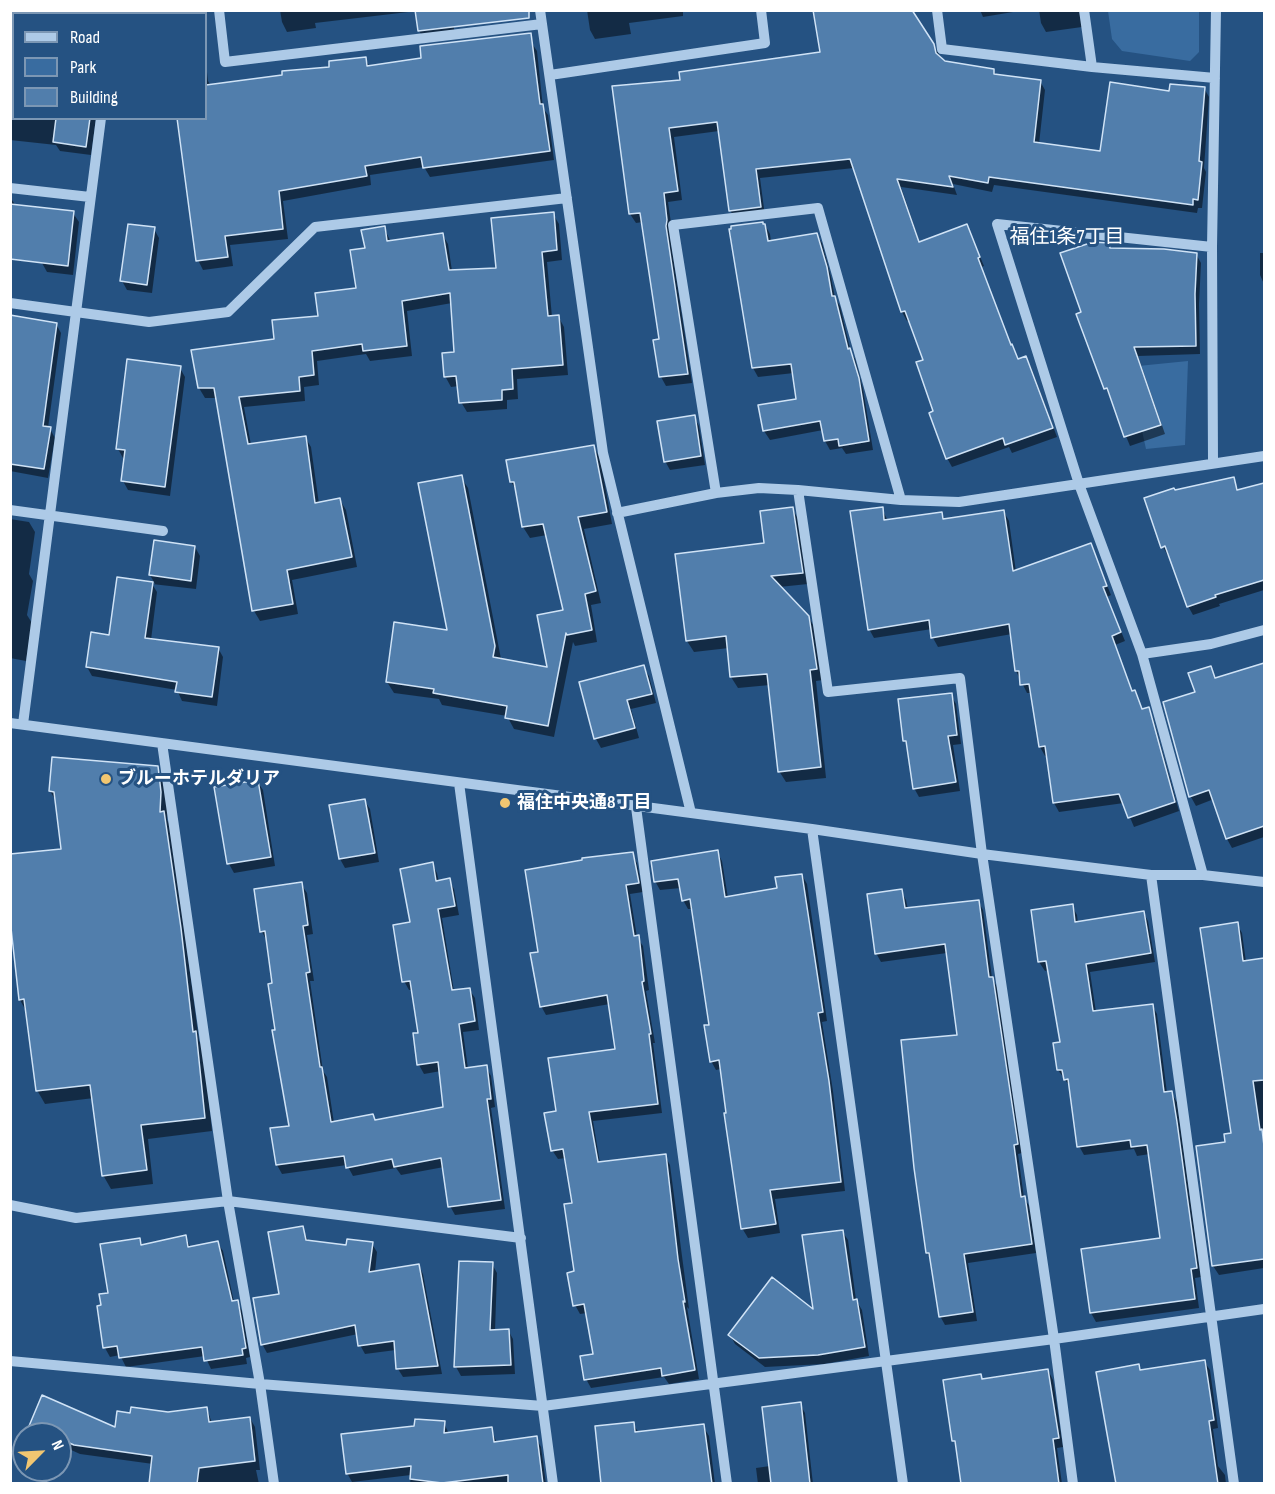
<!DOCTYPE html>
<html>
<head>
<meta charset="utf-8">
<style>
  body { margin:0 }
  #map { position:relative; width:1275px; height:1494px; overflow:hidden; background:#255282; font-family:"Sofia Sans Condensed",sans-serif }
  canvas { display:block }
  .frame { position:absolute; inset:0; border:12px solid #fff; pointer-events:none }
  .legend { position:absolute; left:12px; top:12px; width:195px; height:108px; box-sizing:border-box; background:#255282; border:2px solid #7c97b4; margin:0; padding:8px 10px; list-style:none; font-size:18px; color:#fff }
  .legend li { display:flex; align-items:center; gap:12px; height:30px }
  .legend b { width:30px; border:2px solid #7c97b4 }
  .north { position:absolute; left:12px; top:1422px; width:60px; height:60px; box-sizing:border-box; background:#255282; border:2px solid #7c97b4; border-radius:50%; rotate:66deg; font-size:16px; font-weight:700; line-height:24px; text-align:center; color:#fff }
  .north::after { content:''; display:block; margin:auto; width:21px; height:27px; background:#f1c671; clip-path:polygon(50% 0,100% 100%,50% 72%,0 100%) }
</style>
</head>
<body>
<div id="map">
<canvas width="1275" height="1494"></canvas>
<div class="frame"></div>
<ul class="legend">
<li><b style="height:8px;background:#adcae7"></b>Road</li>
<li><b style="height:16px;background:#396ca0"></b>Park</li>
<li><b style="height:16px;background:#517eac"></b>Building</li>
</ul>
<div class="north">N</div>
</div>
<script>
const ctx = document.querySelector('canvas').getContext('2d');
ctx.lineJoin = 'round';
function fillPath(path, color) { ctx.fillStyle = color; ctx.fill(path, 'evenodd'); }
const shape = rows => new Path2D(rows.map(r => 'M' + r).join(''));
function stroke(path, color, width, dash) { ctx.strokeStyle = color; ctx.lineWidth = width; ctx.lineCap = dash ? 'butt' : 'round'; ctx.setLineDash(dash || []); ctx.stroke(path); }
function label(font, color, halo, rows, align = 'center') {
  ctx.font = font + ' "Sofia Sans Condensed","Noto Sans JP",sans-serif'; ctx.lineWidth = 6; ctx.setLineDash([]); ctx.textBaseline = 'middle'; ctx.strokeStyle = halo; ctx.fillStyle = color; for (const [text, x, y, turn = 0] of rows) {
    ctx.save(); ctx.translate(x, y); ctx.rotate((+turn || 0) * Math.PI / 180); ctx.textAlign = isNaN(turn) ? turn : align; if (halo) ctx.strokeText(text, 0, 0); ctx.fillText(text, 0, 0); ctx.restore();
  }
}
fillPath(shape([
  [1108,11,1199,11,1199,52,1190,61,1122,51,1112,39],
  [1188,361,1185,445,1146,449,1128,367]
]), '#396ca0');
fillPath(shape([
  [10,10,199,10,199,14,14,14,14,54,11,54],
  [280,10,470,10,452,13,455,36,425,40,419,31,417,11,315,23,316,28,287,32,282,22],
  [587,10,683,10,683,16,629,23,631,34,595,39,590,30],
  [980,10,1025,10,983,17],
  [1039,10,1079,10,1082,27,1046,32,1041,23],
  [1263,26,1264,26,1264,156],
  [531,42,537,51,543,108,548,115,554,160,430,177,424,167,370,175,371,185,283,201,288,239,230,245,233,266,203,270,198,260,206,118,206,63,208,81,211,86,331,68,365,59,370,67],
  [933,45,944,62,993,70,997,76,1040,81,1045,90,1039,144,1101,152,1170,92,1204,88,1209,97,1204,168,1206,172,1202,208,1198,208,1197,213,994,185,992,192,953,184,957,195,901,187,920,243,967,226,984,266,981,267,1011,346,1019,361,1026,358,1031,367,1057,437,1012,453,1009,447,952,467,947,458,935,412,925,360,910,320,907,321,902,312,854,168,760,178,765,216,735,219,730,210,719,131,674,137,682,200,668,202,672,230,670,236,692,383,666,386,661,377,661,340,643,222,636,223,630,214,614,88,681,81],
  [10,105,14,106,14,118,96,118,91,155,60,151,56,145,10,140],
  [10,197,16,206,73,213,79,222,73,275,47,272,42,263,10,246],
  [553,214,559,224,562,260,547,262,552,317,558,316,564,327,568,375,517,379,518,399,507,400,507,409,467,412,461,402,459,386,451,387,445,376,456,354,452,303,407,311,412,356,370,361,366,354,317,361,319,385,304,387,305,401,244,407,251,445,305,437,311,447,319,504,340,500,346,510,357,567,292,580,298,614,260,621,254,611,217,398,205,398,199,388,276,340,320,317,358,289,367,249,384,228,391,242,442,234,448,244,452,271,497,269],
  [765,225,770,234,771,242,816,234,822,243,831,277,835,298,840,306,851,353,855,359,863,389,873,450,846,454,842,448,830,450,825,441,823,430,770,440,764,431,797,400,794,373,758,377,753,368,730,231],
  [154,229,159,238,152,293,127,290,122,281],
  [1260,253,1264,253,1264,284,1260,275],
  [1196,254,1201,263,1199,304,1200,354,1138,356,1165,434,1130,446,1106,388,1083,313],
  [10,317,56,324,61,333,48,428,50,429,55,438,48,478,10,471],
  [1264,357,1264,415,1263,413],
  [180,368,185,377,170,496,128,490,123,481,126,458,123,458,118,449],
  [694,417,699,426,705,465,670,470,665,461],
  [593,446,600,458,612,524,584,529,601,603,591,605,597,642,575,646,573,642,554,737,514,729,507,716,442,705,439,699,394,693,387,682,449,632,461,477,468,488,501,659,549,669,565,611,547,535,530,538,523,527,517,491,511,482],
  [1233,479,1239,491,1264,485,1264,590,1219,604,1220,606,1193,615,1188,606,1170,555,1168,556,1163,547,1174,492],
  [792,509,799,520,808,584,779,587,808,616,815,628,823,680,816,681,826,778,786,782,779,771,770,685,738,688,731,677,729,648,694,652,687,641],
  [882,509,888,521,942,514,945,520,1004,512,1009,521,1016,572,1090,544,1111,595,1107,597,1125,641,1115,645,1133,693,1135,692,1143,711,1148,709,1153,718,1179,811,1134,827,1124,803,1059,812,1054,803,1048,755,1045,756,1040,747,1032,693,1027,693,1016,671,1012,634,938,647,933,638,932,629,874,638,869,629],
  [10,519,29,522,35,532,29,574,33,581,27,615,32,623,26,661,10,658],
  [195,547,200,556,196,589,152,584,157,592,151,640,218,648,223,657,217,706,182,701,177,690,92,676,87,667,110,637,118,578,155,584,150,575],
  [1264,665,1264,837,1232,848,1227,839,1214,799,1196,806,1191,797,1165,703,1196,693,1210,668,1217,679],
  [643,667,649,676,656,703,631,709,639,738,601,748,596,739,581,683],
  [951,695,956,704,961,744,953,745,960,791,919,797,914,788,909,748,905,741],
  [157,768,165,782,168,806,167,820,171,827,199,1041,203,1047,212,1131,148,1139,153,1184,111,1189,103,1175,94,1098,45,1104,37,1090,27,1013,20,1000,63,851,57,803,50,791],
  [257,781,263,790,275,866,234,873,229,864,216,789],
  [364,800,370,809,379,862,345,868,340,859],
  [717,852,722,861,728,898,779,890,802,875,807,884,827,1021,822,1022,833,1091,845,1191,775,1199,780,1233,748,1238,742,1228,721,1069,716,1070,711,1061,711,1026,693,909,688,909,683,900,681,888,660,890,655,881],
  [632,854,637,863,643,892,630,894,637,937,643,946,649,990,646,991,655,1043,653,1043,662,1113,593,1121,600,1163,665,1156,670,1165,689,1309,687,1307,699,1379,669,1384,664,1377,591,1388,586,1379,595,1355,587,1313,580,1314,575,1305,576,1272,573,1205,566,1158,558,1159,552,1150,558,1112,617,1050,610,1004,546,1015,541,1006,540,953],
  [432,864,437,873,439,882,449,880,454,889,459,915,442,918,454,991,469,989,475,998,479,1030,463,1032,468,1069,486,1067,491,1076,495,1107,491,1108,505,1209,455,1215,450,1206,444,1167,401,1175,396,1168,353,1176,347,1165,282,1174,277,1165,291,1127,276,1031,274,985,267,941,262,932,301,884,307,893,313,934,307,935,314,981,310,981,323,1071,327,1077,334,1123,376,1121,445,1109,441,1071,424,1074,419,1065,419,1034,413,990,409,990,404,981,412,923],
  [901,891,906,900,908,910,978,901,983,910,992,978,997,987,1022,1153,1018,1154,1024,1198,1030,1207,1036,1253,968,1263,977,1321,945,1325,940,1316,932,1261,927,1253,958,1036,947,953,881,962,876,953],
  [1072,906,1077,915,1078,923,1143,912,1148,921,1155,962,1090,972,1096,1012,1152,1005,1157,1014,1167,1093,1171,1093,1177,1102,1201,1277,1195,1278,1199,1308,1096,1322,1091,1313,1162,1239,1150,1154,1137,1156,1134,1149,1084,1155,1079,1146,1071,1088,1058,1070,1062,1043,1049,970,1045,971,1039,962],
  [1237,924,1242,933,1246,962,1264,960,1264,1268,1219,1275,1213,1266,1227,1143,1232,1134],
  [302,1228,309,1242,347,1247,372,1244,377,1252,375,1273,419,1266,423,1274,442,1374,403,1377,398,1369,396,1350,365,1354,360,1345,358,1334,267,1353,262,1344,281,1295],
  [842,1231,848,1240,856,1300,862,1310,869,1356,824,1364,765,1367,735,1344,730,1335,815,1312],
  [185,1236,191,1248,217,1242,223,1251,234,1302,237,1302,242,1311,250,1357,246,1358,247,1364,211,1369,205,1356,126,1367,120,1355,110,1357,105,1348,103,1307,139,1239,143,1246],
  [492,1264,497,1273,495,1331,508,1330,513,1339,515,1374,461,1376,456,1367],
  [1204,1361,1210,1370,1218,1428,1213,1429,1218,1466,1225,1475,1226,1484,1118,1484,1138,1366,1141,1371],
  [1048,1370,1053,1380,1063,1447,1057,1448,1062,1484,962,1484,957,1447,954,1441,980,1376,983,1380],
  [800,1404,805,1413,813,1484,758,1484,756,1468,770,1466],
  [207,1409,212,1423,250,1418,255,1427,260,1470,256,1470,259,1484,151,1484,153,1464,80,1454,60,1445,60,1434,36,1434,31,1426,116,1430,168,1414],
  [444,1423,449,1434,491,1429,497,1443,536,1438,541,1447,546,1484,410,1484,411,1475,352,1482,347,1473],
  [633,1424,639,1433,703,1426,709,1436,715,1484,602,1484],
  [316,1482,344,1483,344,1484,315,1484]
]), '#0007');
const building = shape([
  [415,10,529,10,529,18,418,31,415,10],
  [813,10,912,10,934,44,936,53,945,61,994,69,994,74,1041,80,1034,142,1100,151,1110,82,1169,91,1170,84,1205,87,1199,161,1202,162,1198,200,1193,199,1193,205,989,177,988,183,949,176,953,187,897,179,919,242,967,224,980,257,978,258,1011,345,1012,344,1018,359,1026,356,1053,428,1005,445,1003,438,946,459,929,413,933,411,916,362,923,360,905,311,901,312,850,159,756,169,761,207,729,211,717,122,669,128,678,191,664,193,667,220,666,226,688,374,659,377,653,340,659,339,640,213,629,214,612,86,680,80,679,72,820,52,813,10],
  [531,33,540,104,543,104,550,151,423,168,421,157,365,166,367,176,279,191,283,229,225,236,228,257,196,261,177,118,206,118,206,85,282,75,282,71,329,67,329,61,366,57,367,66,421,58,420,46,531,33],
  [56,118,90,118,86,147,53,142,56,118],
  [10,204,74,211,68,266,10,259,10,204],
  [554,212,557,250,542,252,548,316,559,315,563,365,512,369,513,389,502,390,502,400,459,403,456,376,444,377,442,353,454,352,450,293,402,301,407,346,363,351,362,344,312,351,314,375,299,377,300,391,239,397,248,444,306,436,315,503,340,498,352,557,287,570,293,604,252,611,214,388,198,388,191,350,274,339,272,320,318,316,315,293,356,288,350,250,365,248,361,230,385,226,387,241,443,233,449,270,496,268,491,218,554,212],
  [763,222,763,224,765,224,768,241,817,233,827,267,832,296,835,296,848,349,850,348,859,378,869,441,839,446,838,439,824,441,820,421,763,431,758,405,796,399,791,364,752,368,729,229,731,229,731,226,763,222],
  [128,224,155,227,147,285,120,281,128,224],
  [1093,242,1109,243,1110,248,1164,249,1197,253,1195,294,1196,346,1134,347,1161,425,1124,437,1107,388,1104,389,1076,314,1081,312,1060,253,1093,242],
  [10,315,57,323,43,426,51,427,44,469,10,464,10,315],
  [127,359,181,366,165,487,121,481,125,450,116,449,127,359],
  [695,415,701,456,664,462,657,421,695,415],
  [594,445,607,512,578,517,596,591,585,594,592,630,567,635,566,633,548,726,505,718,507,706,433,693,434,689,386,682,394,622,447,630,418,483,462,475,495,646,493,657,547,667,537,615,563,610,543,524,522,527,514,482,510,482,506,460,594,445],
  [1234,477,1237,490,1264,483,1264,580,1215,595,1216,597,1187,607,1165,546,1161,548,1144,498,1174,488,1175,490,1234,477],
  [793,507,803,573,771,576,809,616,817,669,810,670,821,767,778,772,767,674,730,677,726,636,686,641,675,554,764,543,760,511,793,507],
  [883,507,884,520,942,512,943,519,1004,510,1013,571,1091,543,1107,586,1103,587,1121,632,1112,636,1132,691,1135,690,1142,709,1149,707,1175,802,1128,818,1119,794,1053,803,1045,746,1039,747,1029,684,1020,685,1019,671,1015,671,1009,624,931,638,929,620,868,630,850,511,883,507],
  [154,540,195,546,191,581,149,575,154,540],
  [117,577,153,582,145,638,219,647,212,697,175,692,177,682,86,667,91,632,109,635,117,577],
  [1264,663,1264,826,1226,839,1209,790,1189,797,1163,702,1195,692,1188,673,1211,666,1215,678,1264,663],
  [644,665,652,694,627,700,635,728,594,739,579,682,644,665],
  [952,693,957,735,948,736,956,782,913,789,906,741,903,741,898,699,952,693],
  [52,757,158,766,161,792,160,812,164,811,181,928,193,1032,196,1031,205,1118,141,1125,147,1170,102,1176,90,1085,36,1091,24,999,19,1000,10,919,10,854,61,849,54,792,49,791,52,757],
  [258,780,271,857,227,864,214,787,258,780],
  [365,799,375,853,339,859,329,805,365,799],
  [718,850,725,897,777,888,775,877,802,874,823,1012,818,1013,829,1081,841,1182,770,1190,776,1224,741,1229,724,1113,726,1113,719,1060,710,1062,704,1025,709,1025,690,899,682,901,678,879,654,882,651,861,718,850],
  [633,852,639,883,626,885,634,936,639,935,644,981,642,982,651,1034,649,1034,658,1104,589,1112,598,1162,666,1154,678,1259,685,1302,683,1301,695,1370,662,1376,661,1368,584,1380,580,1356,593,1354,584,1304,573,1306,567,1273,574,1271,564,1204,572,1203,563,1149,551,1151,544,1113,556,1111,548,1058,615,1049,607,995,540,1007,530,953,538,952,525,870,582,860,582,858,633,852],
  [433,862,436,881,450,878,455,906,438,909,452,990,470,988,475,1021,459,1024,465,1068,487,1065,491,1099,487,1099,501,1200,448,1207,441,1158,394,1167,392,1159,346,1168,344,1156,276,1165,270,1128,289,1126,272,1030,275,1030,268,984,272,983,265,931,260,932,254,889,302,882,308,925,303,926,310,972,306,973,320,1067,322,1067,331,1122,373,1114,375,1120,443,1107,438,1062,417,1065,413,1033,418,1033,410,981,402,982,393,925,410,922,400,869,433,862],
  [902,889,905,908,979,900,989,977,993,977,1018,1144,1014,1145,1021,1197,1025,1196,1032,1244,964,1254,973,1312,939,1317,929,1253,926,1253,914,1168,901,1040,957,1035,945,944,875,954,867,894,902,889],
  [1073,904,1075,922,1144,911,1151,953,1086,964,1093,1011,1153,1004,1164,1092,1172,1091,1177,1122,1197,1268,1191,1269,1195,1299,1090,1313,1081,1249,1160,1238,1147,1145,1131,1147,1130,1140,1077,1147,1068,1079,1064,1080,1062,1070,1057,1070,1053,1043,1060,1042,1046,961,1038,962,1031,910,1073,904],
  [1238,922,1243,961,1264,958,1264,1080,1253,1081,1260,1130,1262,1129,1264,1146,1264,1259,1212,1266,1196,1146,1225,1142,1224,1134,1231,1133,1200,928,1238,922],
  [303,1226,306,1240,346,1245,347,1239,373,1242,369,1272,419,1264,438,1366,396,1369,394,1341,358,1346,355,1325,261,1345,253,1298,279,1294,268,1232,303,1226],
  [843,1230,853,1300,857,1299,865,1347,818,1355,759,1358,728,1335,772,1277,813,1309,802,1235,843,1230],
  [186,1235,188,1247,218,1241,232,1301,238,1300,246,1348,242,1349,243,1355,204,1361,202,1347,119,1358,117,1346,103,1348,97,1306,101,1305,99,1294,108,1293,100,1244,140,1238,141,1245,186,1235],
  [459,1261,493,1262,490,1330,509,1329,511,1365,454,1367,459,1261],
  [1205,1360,1214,1420,1209,1421,1218,1484,1116,1484,1096,1372,1139,1364,1140,1370,1205,1360],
  [1048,1369,1059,1438,1053,1439,1059,1484,961,1484,955,1441,952,1441,943,1380,981,1374,982,1379,1048,1369],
  [42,1395,115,1427,117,1411,130,1413,131,1407,168,1412,207,1407,209,1422,250,1417,255,1461,199,1468,197,1484,149,1484,152,1456,74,1445,60,1439,60,1434,48,1434,29,1426,42,1395],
  [801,1402,810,1484,771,1484,762,1407,801,1402],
  [415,1419,445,1421,444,1433,492,1427,494,1442,537,1436,543,1484,508,1484,508,1475,442,1483,410,1479,411,1466,346,1474,341,1434,414,1426,415,1419],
  [634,1422,635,1432,704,1424,712,1484,601,1484,595,1426,634,1422]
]);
fillPath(building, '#517eac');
stroke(building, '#d0e3f6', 1.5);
stroke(shape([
  [219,10,225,62,542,24],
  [540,10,603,453,691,813],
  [937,10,942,49,1092,67,1084,10],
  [1092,67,1215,78],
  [550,75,765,43,761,10],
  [10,188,90,197],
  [10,303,149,322,228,312,315,227,567,198],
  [1213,462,1212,247,1216,10],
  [798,490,828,692,960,678,982,854,1054,1339,1073,1484],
  [716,493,673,225,818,208,901,500],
  [10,510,163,531],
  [617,513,716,493,759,488,798,490,901,500,959,502,1264,456],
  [1142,654,1211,644,1264,630],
  [10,723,812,829,982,854,1151,875,1203,875,1264,882],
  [23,724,101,118],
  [162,743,228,1201,260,1384,274,1484],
  [459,783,553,1484],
  [636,807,727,1484],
  [812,829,903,1484],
  [1151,875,1234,1484],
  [1203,875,1142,654,1079,484,997,224,1212,247],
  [10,1205,76,1218,228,1201,521,1238],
  [10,1361,260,1384,543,1406,1054,1339,1264,1309]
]), '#adcae7', 10);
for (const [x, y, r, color] of [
  [106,779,6,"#f1c671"],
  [505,803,6,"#f1c671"]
]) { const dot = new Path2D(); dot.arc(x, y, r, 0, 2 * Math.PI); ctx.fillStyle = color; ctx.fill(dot); stroke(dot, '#255282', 2); }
label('bold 18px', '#fff', '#255282', [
  ["ブルーホテルダリア",118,779],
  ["福住中央通8丁目",517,803]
], 'left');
label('20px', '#fff', '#255282', [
  ["福住1条7丁目",1067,238]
]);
</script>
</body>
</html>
